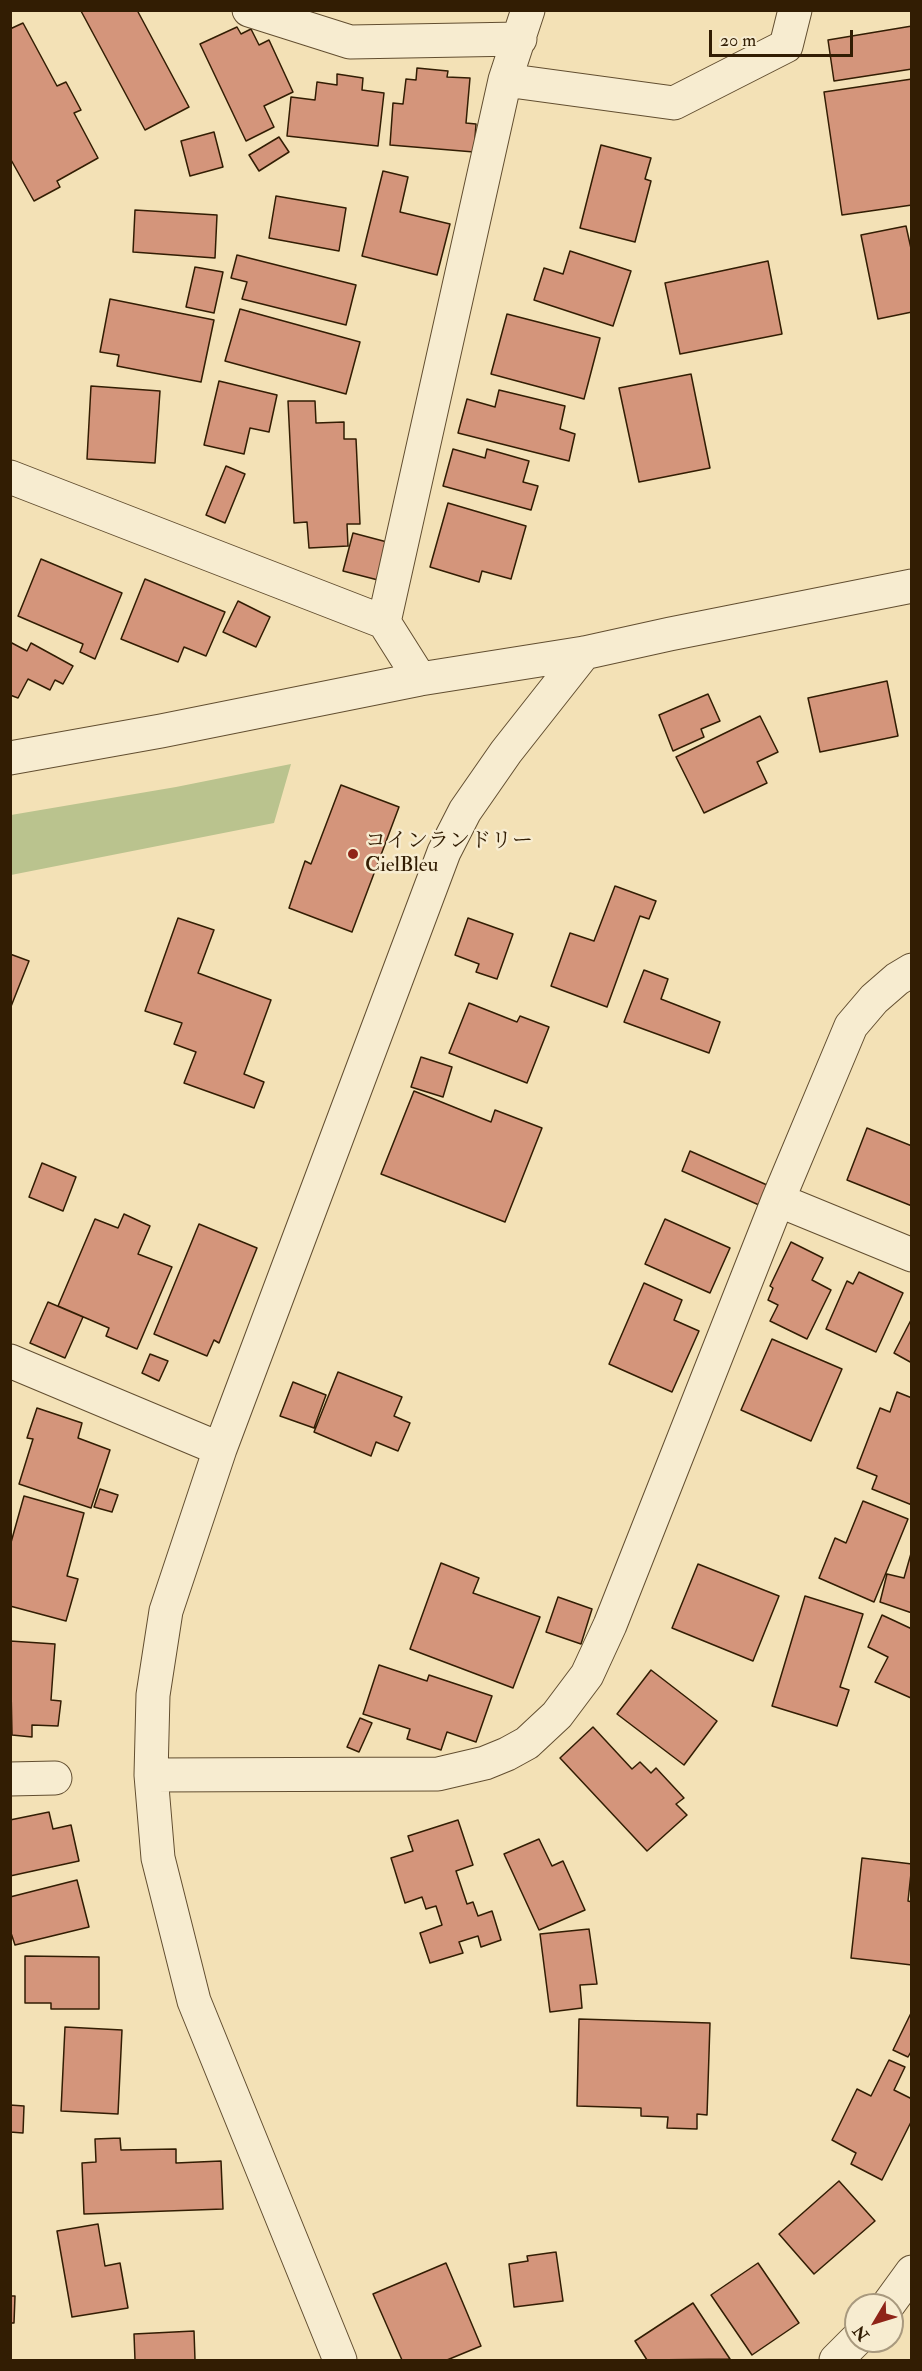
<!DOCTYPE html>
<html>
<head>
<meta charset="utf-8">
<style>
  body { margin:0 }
  #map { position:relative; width:922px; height:2371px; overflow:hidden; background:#f3e1b6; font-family:"IM FELL Double Pica",serif }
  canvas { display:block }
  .frame { position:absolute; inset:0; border:12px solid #321d03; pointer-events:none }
  .north { position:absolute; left:844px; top:2293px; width:60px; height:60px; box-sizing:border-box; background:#f7ecd0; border:2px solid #a8997e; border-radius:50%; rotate:232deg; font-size:16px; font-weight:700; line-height:24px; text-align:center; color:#321d03 }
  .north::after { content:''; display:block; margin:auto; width:21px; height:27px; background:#8f2418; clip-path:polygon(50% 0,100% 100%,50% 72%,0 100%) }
  .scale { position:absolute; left:709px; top:30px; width:144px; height:27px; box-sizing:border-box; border:3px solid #321d03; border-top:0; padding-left:8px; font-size:18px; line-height:21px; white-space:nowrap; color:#321d03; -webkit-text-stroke:4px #f7ecd0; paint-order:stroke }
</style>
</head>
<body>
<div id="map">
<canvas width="922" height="2371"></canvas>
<div class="frame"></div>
<div class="north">N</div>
<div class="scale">20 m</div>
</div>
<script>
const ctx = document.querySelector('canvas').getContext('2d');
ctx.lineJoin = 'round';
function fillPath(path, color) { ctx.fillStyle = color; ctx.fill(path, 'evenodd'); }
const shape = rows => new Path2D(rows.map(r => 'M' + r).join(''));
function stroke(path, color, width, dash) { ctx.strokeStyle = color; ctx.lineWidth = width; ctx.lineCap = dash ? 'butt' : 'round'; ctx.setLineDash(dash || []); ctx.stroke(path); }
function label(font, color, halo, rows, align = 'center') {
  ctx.font = font + ' "IM FELL Double Pica","Noto Serif JP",serif'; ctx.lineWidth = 5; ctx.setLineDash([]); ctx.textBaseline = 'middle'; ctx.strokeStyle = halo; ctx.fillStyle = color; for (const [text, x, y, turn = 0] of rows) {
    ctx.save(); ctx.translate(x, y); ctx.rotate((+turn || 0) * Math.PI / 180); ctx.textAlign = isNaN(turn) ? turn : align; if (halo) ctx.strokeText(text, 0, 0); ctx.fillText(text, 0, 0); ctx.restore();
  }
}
fillPath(shape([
  [291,764,274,823,11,875,11,815,176,787]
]), '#bac38e');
const building = shape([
  [137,10,189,107,145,130,81,11,137,10],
  [23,23,57,86,66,82,81,110,74,113,98,158,57,181,60,187,34,201,10,158,10,29,23,23],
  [912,26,912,69,834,81,828,40,912,26],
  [237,27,241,34,251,29,259,45,269,40,293,92,264,106,274,127,246,141,200,44,237,27],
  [417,68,448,71,447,77,470,78,466,123,476,124,474,152,390,145,393,103,403,104,406,79,416,80,417,68],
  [337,74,363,78,362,90,384,93,378,146,287,136,291,97,315,100,317,82,337,85,337,74],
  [912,79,912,205,842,215,824,92,912,79],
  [214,132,223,167,190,176,181,141,214,132],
  [279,137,289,152,259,171,249,155,279,137],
  [601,145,651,158,645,179,651,181,635,242,580,228,601,145],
  [383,171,408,177,400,212,450,224,437,275,362,256,383,171],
  [276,196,346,208,339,251,269,238,276,196],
  [135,210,217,215,215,258,133,252,135,210],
  [906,226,912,253,912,312,878,319,861,235,906,226],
  [570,251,631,271,613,326,534,300,544,268,563,274,570,251],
  [237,255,356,285,346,325,242,299,247,282,231,278,237,255],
  [768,261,782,334,680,354,665,283,768,261],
  [195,267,223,272,214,313,186,307,195,267],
  [110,299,214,320,201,382,117,366,119,355,100,352,110,299],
  [240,309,360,342,346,394,225,361,240,309],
  [507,314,600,338,584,399,491,374,507,314],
  [691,374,710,468,639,482,619,388,691,374],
  [219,381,277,395,269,432,250,428,244,454,204,445,219,381],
  [91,386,160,391,155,463,87,459,91,386],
  [499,390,565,406,560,429,575,434,569,461,458,433,467,399,495,407,499,390],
  [288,401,315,401,316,423,344,422,344,439,356,439,360,524,347,524,348,546,309,548,307,522,294,523,288,401],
  [453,449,485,458,487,449,529,461,523,482,538,486,531,510,443,486,453,449],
  [226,466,245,474,225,523,206,515,226,466],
  [448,503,526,526,511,579,482,571,479,582,430,567,448,503],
  [353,533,387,542,378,580,343,571,353,533],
  [41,559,122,593,95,659,80,652,83,644,18,616,41,559],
  [145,579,225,612,206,656,184,647,178,662,121,639,145,579],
  [238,601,270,617,256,647,223,632,238,601],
  [10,642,27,651,31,643,73,666,63,684,55,680,50,690,28,679,18,698,10,695,10,642],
  [887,681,898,736,820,752,808,698,887,681],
  [708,694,720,721,701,729,704,737,673,751,659,715,708,694],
  [760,716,778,752,757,762,767,783,704,813,676,757,760,716],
  [341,785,399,807,352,932,289,908,305,861,311,864,341,785],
  [615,886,656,901,649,919,640,916,607,1007,551,986,570,933,594,941,615,886],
  [178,918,214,930,198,973,271,1000,244,1074,264,1082,254,1108,184,1083,196,1052,174,1044,182,1023,145,1011,178,918],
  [468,918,513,934,497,979,476,972,479,964,455,955,468,918],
  [10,954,29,961,10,1009,10,954],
  [644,970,668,979,661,999,720,1022,709,1053,624,1022,644,970],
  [469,1003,517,1022,520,1016,549,1027,527,1083,449,1053,469,1003],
  [421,1057,452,1067,443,1097,411,1087,421,1057],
  [414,1091,491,1122,495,1110,542,1128,505,1222,381,1174,414,1091],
  [867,1128,912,1146,912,1206,847,1180,867,1128],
  [690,1151,767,1185,759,1205,682,1171,690,1151],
  [42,1163,76,1177,63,1211,29,1197,42,1163],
  [124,1214,150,1226,138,1254,172,1267,137,1349,106,1336,109,1328,58,1306,95,1219,118,1228,124,1214],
  [665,1219,730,1248,710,1293,645,1264,665,1219],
  [199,1224,257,1248,219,1343,214,1340,207,1356,154,1334,199,1224],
  [791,1242,823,1258,812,1280,831,1290,807,1339,770,1321,778,1305,768,1300,773,1288,770,1286,791,1242],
  [859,1272,903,1293,876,1352,826,1329,847,1281,853,1284,859,1272],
  [644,1283,682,1300,674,1320,699,1331,672,1392,609,1364,644,1283],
  [48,1302,83,1317,65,1358,30,1343,48,1302],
  [912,1318,912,1363,894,1353,912,1318],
  [772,1339,842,1369,811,1441,741,1410,772,1339],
  [150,1354,168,1361,159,1381,142,1373,150,1354],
  [338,1372,402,1397,394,1416,410,1423,398,1451,376,1442,371,1456,314,1432,338,1372],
  [293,1382,326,1395,314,1428,280,1416,293,1382],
  [897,1392,912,1398,912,1505,872,1489,877,1476,857,1468,880,1408,890,1412,897,1392],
  [37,1408,82,1423,78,1438,110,1450,91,1508,19,1484,33,1439,27,1438,37,1408],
  [100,1489,118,1495,112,1512,94,1507,100,1489],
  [24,1496,84,1513,67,1576,78,1579,66,1621,10,1606,10,1546,24,1496],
  [863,1501,908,1519,874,1602,819,1578,835,1538,846,1543,863,1501],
  [912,1550,912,1613,880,1602,887,1574,904,1578,912,1550],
  [441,1563,479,1578,473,1593,540,1617,513,1688,410,1649,441,1563],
  [698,1564,779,1596,753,1661,672,1628,698,1564],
  [805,1596,863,1614,840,1687,849,1690,837,1726,772,1706,805,1596],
  [558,1597,592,1609,581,1644,546,1632,558,1597],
  [882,1615,912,1629,911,1698,875,1682,888,1657,868,1647,882,1615],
  [10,1641,55,1644,51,1700,61,1701,58,1726,32,1725,32,1737,12,1735,10,1641],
  [379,1665,427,1681,429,1675,492,1696,476,1742,447,1732,441,1750,407,1739,410,1729,363,1714,379,1665],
  [651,1670,717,1721,684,1765,617,1714,651,1670],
  [360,1718,372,1723,359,1752,347,1747,360,1718],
  [593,1727,632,1769,640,1762,651,1773,656,1768,684,1798,676,1804,687,1815,647,1851,560,1758,593,1727],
  [49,1812,53,1829,71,1825,79,1861,10,1876,10,1820,49,1812],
  [458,1820,473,1865,456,1871,467,1904,473,1902,478,1916,492,1911,501,1940,481,1947,478,1936,459,1942,463,1953,430,1963,420,1933,442,1925,436,1906,426,1909,422,1897,405,1903,391,1858,413,1851,408,1836,458,1820],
  [539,1839,552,1866,563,1861,585,1910,539,1930,504,1854,539,1839],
  [862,1858,912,1864,908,1901,912,1902,912,1965,851,1958,862,1858],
  [77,1880,89,1927,15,1945,10,1930,10,1897,77,1880],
  [589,1929,597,1984,580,1985,582,2008,550,2012,540,1934,589,1929],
  [25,1956,99,1957,99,2009,51,2009,51,2003,25,2003,25,1956],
  [912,2011,912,2050,908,2057,893,2050,912,2011],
  [579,2019,710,2023,707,2115,697,2114,697,2129,667,2128,668,2117,641,2116,641,2108,577,2106,579,2019],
  [65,2027,122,2030,118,2114,61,2111,65,2027],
  [889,2060,905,2067,894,2090,912,2099,912,2120,882,2180,851,2164,856,2153,832,2140,857,2089,871,2096,889,2060],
  [10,2105,24,2106,23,2133,10,2132,10,2105],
  [120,2138,121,2150,176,2149,176,2163,221,2161,223,2209,84,2214,82,2163,96,2162,95,2139,120,2138],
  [839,2181,875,2221,814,2274,779,2234,839,2181],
  [98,2224,105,2266,120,2263,128,2308,72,2317,57,2231,98,2224],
  [556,2252,563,2301,514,2307,509,2264,528,2261,527,2256,556,2252],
  [446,2263,481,2346,447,2360,402,2360,373,2294,446,2263],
  [758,2263,799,2323,752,2355,711,2295,758,2263],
  [10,2296,15,2296,14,2323,10,2323,10,2296],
  [693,2303,730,2359,647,2360,635,2341,693,2303],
  [194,2331,195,2360,135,2360,134,2334,194,2331]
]);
fillPath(building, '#d4957b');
stroke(building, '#321d03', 1.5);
const minor = shape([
  [249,10,350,42,520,39],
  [505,80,674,103,786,46,795,10],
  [10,477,384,622,420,679],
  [384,622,505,80,528,10],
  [10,758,161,731,420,679,584,653,670,634,912,586],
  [778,1200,912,1255],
  [10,1361,220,1449],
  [151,1775,438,1774,485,1763,507,1754,527,1743,557,1715,587,1675,610,1625,778,1200,851,1026,874,999,897,979,912,970],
  [10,1779,55,1778],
  [888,2305,912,2272],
  [340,2360,194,2001,158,1858,151,1775,153,1695,166,1611,220,1449,444,852,465,811,506,752,584,653],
  [836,2360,856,2340]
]);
stroke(minor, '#624e30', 35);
stroke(minor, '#f7ecd0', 33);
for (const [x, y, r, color] of [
  [353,854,6,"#8f2418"]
]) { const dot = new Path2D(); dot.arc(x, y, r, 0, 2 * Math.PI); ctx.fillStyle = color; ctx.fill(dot); stroke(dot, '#f7ecd0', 2); }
label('21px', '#321d03', '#f7ecd0', [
  ["コインランドリー",365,842],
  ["CielBleu",365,866]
], 'left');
</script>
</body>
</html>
